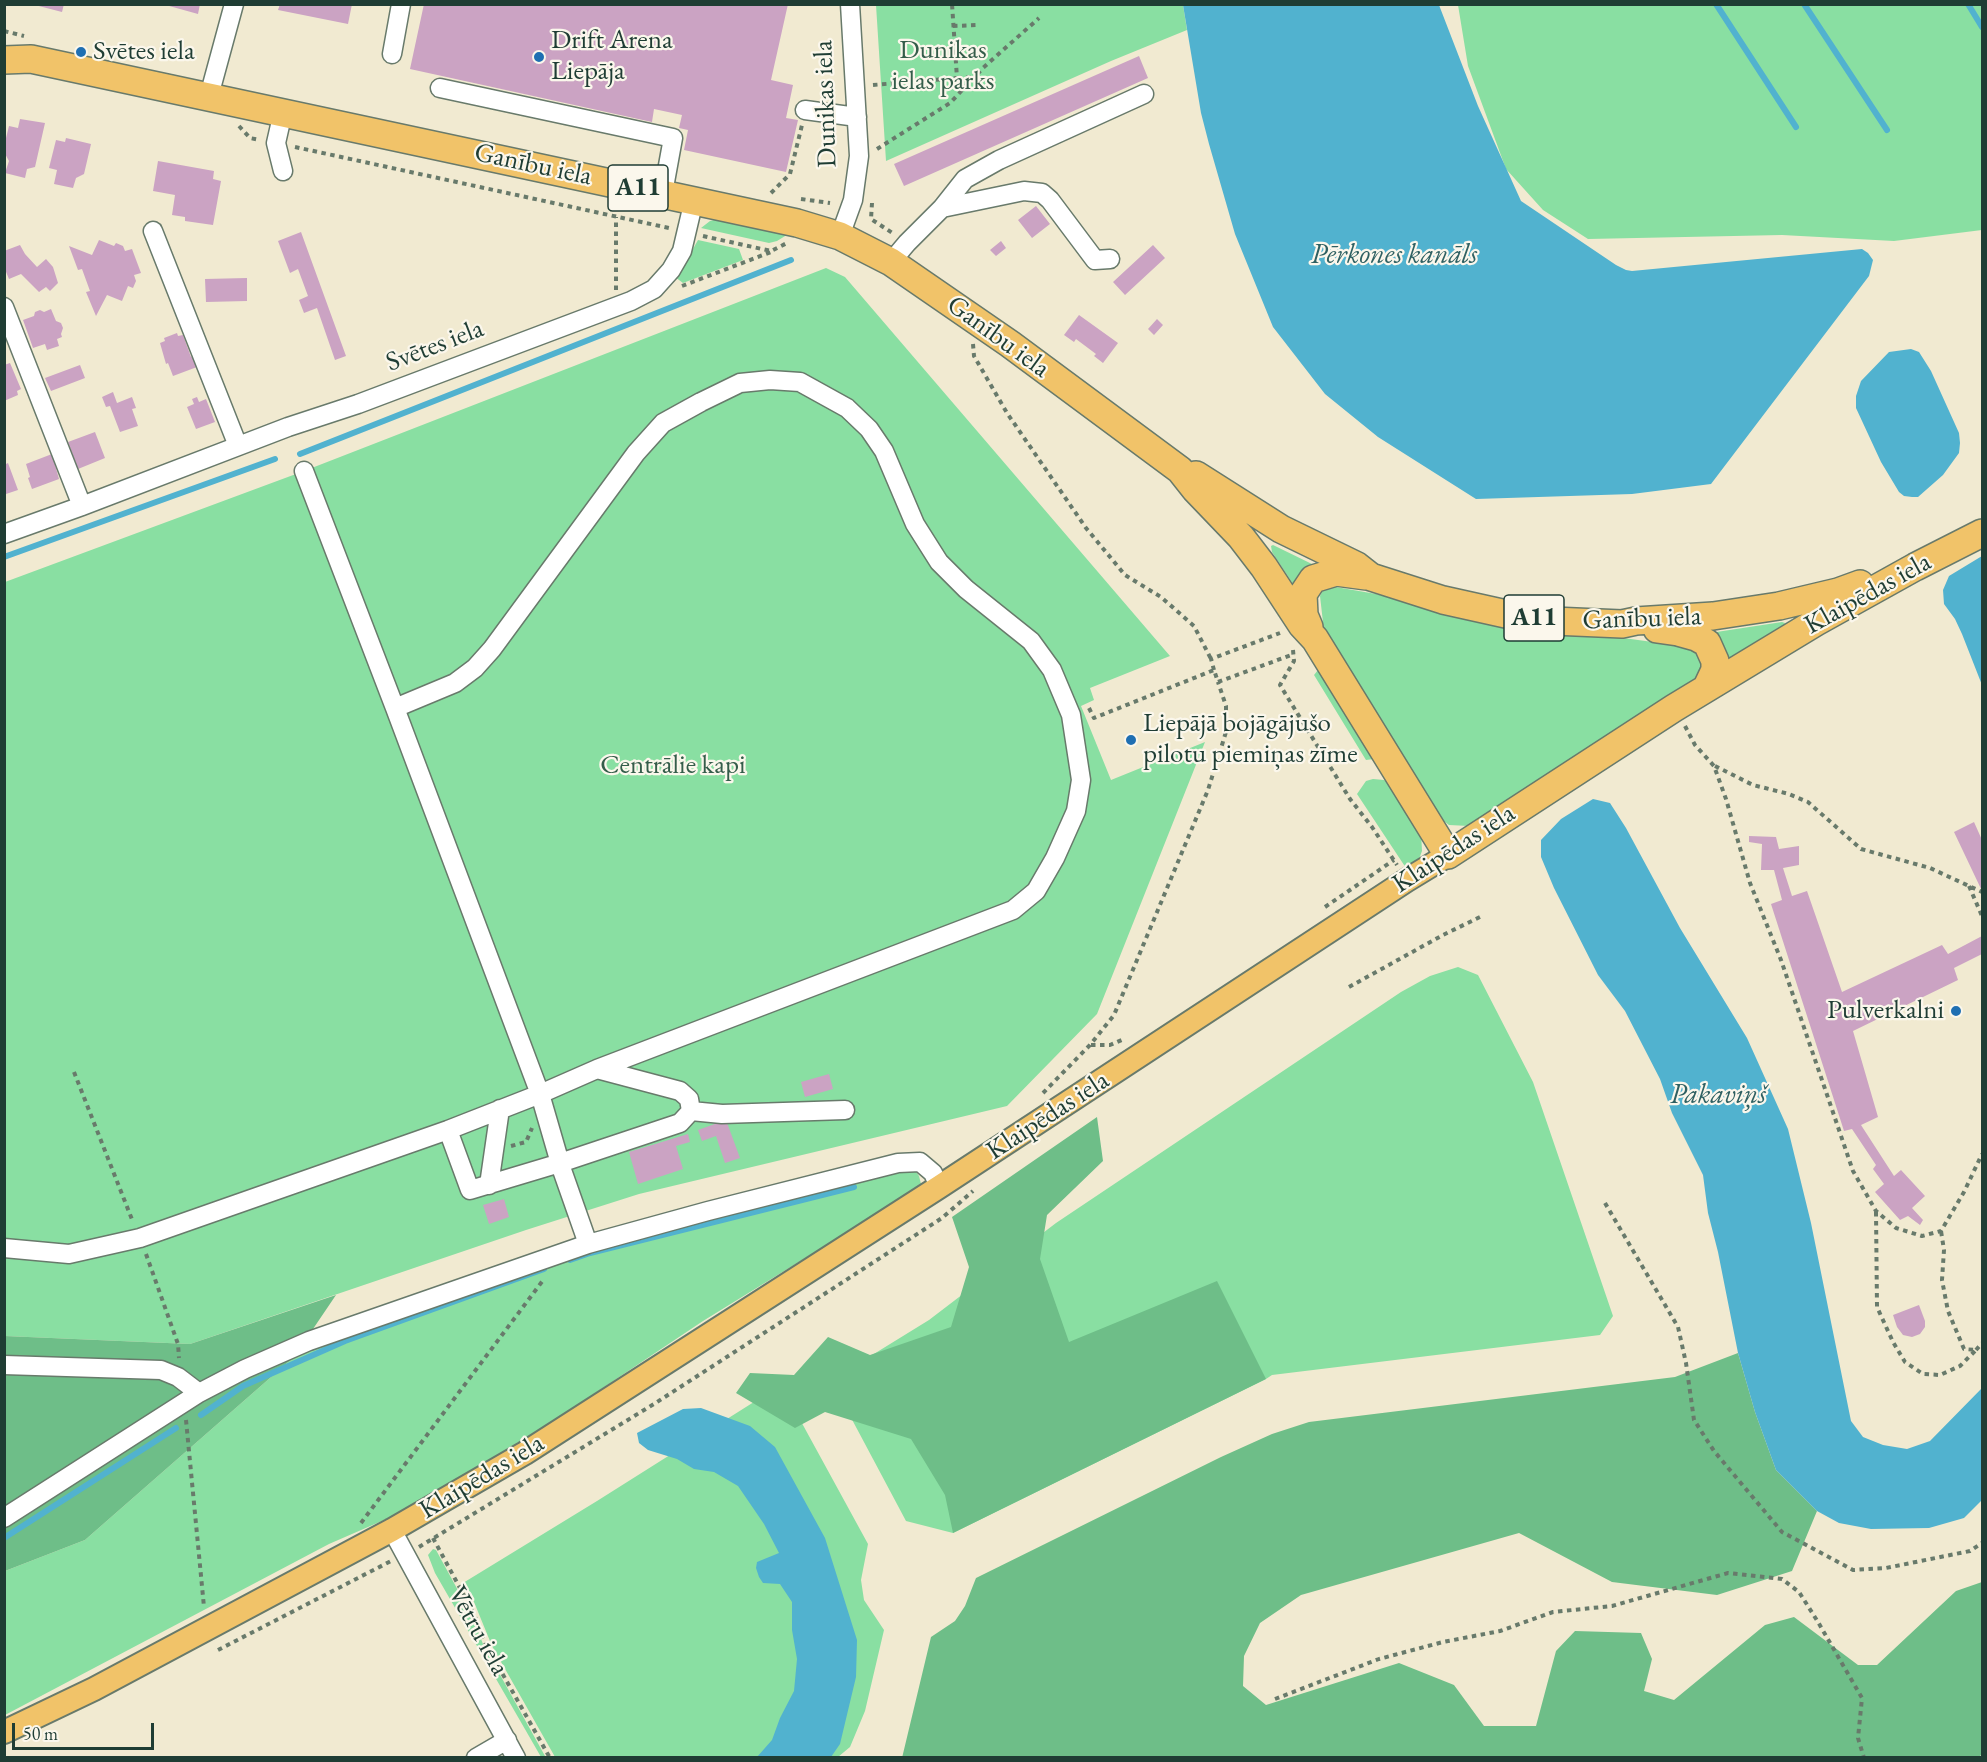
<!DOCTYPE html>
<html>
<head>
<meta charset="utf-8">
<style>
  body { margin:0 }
  #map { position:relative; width:1987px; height:1762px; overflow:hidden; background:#f1ead1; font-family:"EB Garamond",serif }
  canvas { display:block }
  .frame { position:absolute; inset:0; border:6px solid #1f3d34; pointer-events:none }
  .scale { position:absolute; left:12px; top:1723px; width:142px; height:27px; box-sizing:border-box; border:3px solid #1f3d34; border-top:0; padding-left:8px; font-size:18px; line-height:21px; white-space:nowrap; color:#1f3d34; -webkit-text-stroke:4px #fbf7ec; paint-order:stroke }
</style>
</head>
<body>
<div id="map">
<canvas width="1987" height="1762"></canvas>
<div class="frame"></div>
<div class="scale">50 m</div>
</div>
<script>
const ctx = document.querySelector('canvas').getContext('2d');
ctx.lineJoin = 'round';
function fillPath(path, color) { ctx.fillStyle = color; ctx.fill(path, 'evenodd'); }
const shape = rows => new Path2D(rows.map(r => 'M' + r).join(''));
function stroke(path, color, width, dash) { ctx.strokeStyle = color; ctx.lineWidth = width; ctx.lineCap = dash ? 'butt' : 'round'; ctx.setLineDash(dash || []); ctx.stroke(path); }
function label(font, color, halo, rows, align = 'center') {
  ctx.font = font + ' "EB Garamond",serif'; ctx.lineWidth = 4.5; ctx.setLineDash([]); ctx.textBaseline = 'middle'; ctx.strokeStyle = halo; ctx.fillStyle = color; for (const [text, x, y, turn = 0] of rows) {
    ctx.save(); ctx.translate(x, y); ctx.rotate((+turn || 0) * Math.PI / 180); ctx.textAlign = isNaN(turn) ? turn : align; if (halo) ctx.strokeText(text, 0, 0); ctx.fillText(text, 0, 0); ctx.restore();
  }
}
fillPath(shape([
  [876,5,1183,5,1187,30,1111,61,886,161],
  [1458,5,1982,5,1982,230,1894,241,1782,235,1588,239,1543,210,1506,169,1468,66],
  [718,219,790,233,777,241,769,243,701,228,710,221],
  [698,240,739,249,743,260,683,283,675,277,684,265],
  [826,268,845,277,1170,656,1090,688,1094,700,1081,706,1111,780,1205,742,1097,1014,1007,1106,639,1194,526,1230,190,1344,5,1336,5,582,304,471],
  [1273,545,1314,565,1297,590,1272,552,1271,546],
  [1330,586,1376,594,1462,616,1682,646,1694,650,1701,661,1701,669,1699,677,1693,682,1469,826,1449,825,1440,818,1324,631,1320,596,1323,590],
  [1782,622,1785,623,1784,626,1721,664,1710,633],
  [1318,670,1321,670,1374,759,1366,760,1314,675],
  [1373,779,1384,780,1394,787,1421,832,1422,851,1419,859,1406,868,1357,794,1366,781],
  [1458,967,1478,975,1533,1082,1613,1316,1600,1335,1272,1375,1266,1379,953,1533,906,1521,840,1397,843,1373,929,1320,1056,1223,1401,992,1430,976],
  [914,1169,919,1176,921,1184,914,1191,703,1321,489,1464,391,1517,329,1544,5,1715,5,1571,85,1540,294,1357,342,1334,558,1257,903,1170],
  [786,1394,868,1544,861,1580,864,1600,884,1630,865,1711,850,1747,838,1757,555,1757,492,1646,474,1602,463,1583,597,1501,765,1395],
  [433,1549,436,1550,472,1616,483,1644,545,1756,541,1757,435,1573,428,1555]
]), '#89dfa2');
fillPath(shape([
  [1097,1117,1103,1161,1047,1215,1040,1259,1069,1342,1217,1281,1266,1379,953,1533,945,1495,911,1439,825,1412,795,1428,736,1393,750,1373,794,1375,828,1337,870,1355,951,1327,969,1267,952,1217],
  [336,1295,294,1357,85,1540,5,1571,5,1336,190,1344],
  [1738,1353,1755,1412,1776,1470,1817,1511,1792,1571,1717,1595,1612,1582,1519,1533,1301,1595,1260,1623,1244,1656,1243,1686,1266,1705,1399,1663,1454,1685,1484,1726,1536,1726,1556,1651,1575,1631,1641,1633,1652,1659,1644,1691,1674,1700,1765,1625,1794,1617,1858,1665,1877,1665,1956,1591,1982,1582,1982,1754,1979,1757,902,1758,931,1637,955,1621,965,1606,976,1578,1221,1457,1272,1434,1309,1422,1675,1377]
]), '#6ebe88');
fillPath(shape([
  [1183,5,1439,5,1478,106,1521,201,1616,265,1626,270,1632,271,1862,249,1868,253,1873,260,1869,276,1711,484,1632,494,1476,499,1378,437,1325,394,1273,327,1235,234,1209,144,1201,113],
  [1911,349,1919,352,1931,371,1959,433,1960,443,1959,453,1943,475,1918,497,1912,497,1904,496,1899,492,1881,462,1856,408,1856,396,1861,381,1889,352],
  [1982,556,1982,685,1962,634,1955,619,1944,604,1943,590,1949,576],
  [1593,799,1610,803,1626,828,1680,928,1747,1038,1788,1129,1811,1223,1851,1421,1863,1437,1883,1445,1907,1449,1930,1441,1982,1388,1982,1500,1964,1518,1929,1528,1871,1529,1839,1523,1817,1511,1776,1470,1755,1412,1738,1353,1718,1252,1708,1213,1703,1175,1672,1113,1660,1079,1625,1011,1598,975,1554,888,1541,857,1541,840,1561,819],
  [701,1408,750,1426,775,1447,825,1538,857,1640,856,1677,840,1744,831,1757,757,1757,772,1740,780,1718,794,1691,797,1659,792,1630,792,1602,780,1584,763,1583,759,1577,756,1568,757,1562,779,1553,764,1524,738,1486,714,1472,694,1469,677,1459,648,1450,639,1443,637,1433,683,1409]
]), '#51b2cf');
stroke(shape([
  [1716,4,1796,127],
  [1804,4,1887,130],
  [1968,4,1982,27],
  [300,454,791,260],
  [4,557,275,459],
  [570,1260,590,1253,854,1187],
  [201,1415,243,1386,345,1341,544,1269],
  [4,1538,176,1428]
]), '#51b2cf', 6);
fillPath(shape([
  [31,4,64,4,62,12],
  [162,4,200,4,198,14],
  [280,4,352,4,348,24,278,10],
  [424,4,788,4,771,80,793,85,786,118,798,120,786,172,684,150,688,130,679,128,682,115,654,109,652,122,410,69],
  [1139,56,1148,78,904,186,894,164],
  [20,119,45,123,35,167,27,169,25,178,5,173,9,161,4,152,4,146,9,126,18,128],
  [66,138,91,144,84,174,76,178,73,188,54,184,57,170,49,168,56,140,65,142],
  [158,161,214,171,213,179,221,181,213,225,185,221,185,217,172,215,175,195,153,191],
  [1036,206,1050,224,1032,238,1018,220],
  [301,232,346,356,335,360,317,308,304,313,299,300,308,296,298,269,290,273,278,241],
  [99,240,114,246,116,243,123,246,125,251,132,249,141,273,134,275,136,281,133,288,128,286,122,301,107,295,96,316,86,292,90,291,82,269,78,270,69,246,92,255],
  [1001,241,1006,248,996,256,990,250],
  [20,245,25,254,37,267,46,259,53,267,58,283,50,291,46,287,39,292,21,274,9,279,4,267,4,251],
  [1153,245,1165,258,1125,295,1113,282],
  [247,278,247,301,206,302,205,279],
  [51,309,56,321,61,323,63,328,61,334,62,337,57,339,59,346,47,350,45,344,33,348,23,320,34,316,35,312,40,310,44,312],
  [1079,315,1118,343,1103,363,1094,356,1096,354,1076,339,1074,342,1064,335],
  [1157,319,1163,325,1154,335,1148,329],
  [177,333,178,336,183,335,191,357,193,356,197,367,173,376,168,363,166,364,160,343,165,341,164,338],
  [10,363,21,389,17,391,18,395,4,401,4,365],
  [80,365,85,378,51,391,45,378],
  [113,392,117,403,132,397,136,408,132,409,138,426,120,432,110,406,106,407,102,397],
  [197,397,199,402,206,399,215,422,196,429,187,407,194,404,192,399],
  [95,432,105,458,78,469,68,442],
  [52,454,59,479,32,489,28,478,30,477,26,464],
  [8,463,18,490,6,494,4,490,4,465],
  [1974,822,1982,840,1982,891,1954,832],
  [1749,836,1776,837,1779,849,1799,846,1799,865,1783,868,1792,896,1807,891,1842,992,1942,945,1948,954,1982,936,1982,954,1954,968,1958,980,1853,1031,1878,1117,1861,1125,1894,1176,1901,1170,1925,1196,1912,1208,1923,1220,1920,1225,1908,1216,1900,1220,1875,1192,1884,1184,1873,1169,1876,1165,1852,1129,1844,1131,1771,904,1782,900,1774,870,1761,870,1762,844,1749,842],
  [829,1074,833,1089,805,1097,801,1082],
  [726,1120,740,1158,725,1163,716,1136,702,1141,698,1130],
  [688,1134,690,1142,676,1146,683,1169,638,1184,629,1152],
  [504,1199,509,1217,489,1224,483,1205],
  [1919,1305,1925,1321,1925,1327,1920,1334,1912,1337,1903,1335,1897,1327,1893,1315]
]), '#cba3c3');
const minor = shape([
  [392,54,401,4],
  [440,88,673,138,663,193],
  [209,96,234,4],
  [805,110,857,117],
  [283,171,276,143,283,112],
  [942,208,1024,191,1042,193,1050,200,1095,260,1110,259],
  [153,231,238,446],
  [840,236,853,200,859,156,850,4],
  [891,262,907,243,942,208,965,179,999,160,1144,94],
  [4,307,82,506],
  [304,471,395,708,540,1094,562,1170,588,1244],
  [4,534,82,506,288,427,358,404,631,301,654,289,671,270,682,251,694,200],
  [691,1111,722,1114,845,1110],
  [448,1130,470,1190,560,1163,680,1123,691,1111,689,1099,680,1091,597,1069],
  [489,1185,500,1109],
  [4,1248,69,1254,140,1238,448,1130,540,1094,597,1069,1013,910,1036,891,1055,858,1076,811,1081,780,1071,715,1052,670,1031,641,966,589,939,562,915,524,884,451,869,429,847,408,800,382,770,380,740,383,701,402,663,423,636,453,492,649,475,668,455,683,395,708],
  [4,1365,161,1370,178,1377,199,1393],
  [4,1518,199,1393,245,1369,309,1341,588,1244,708,1211,898,1163,920,1162,933,1173,939,1187],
  [392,1530,516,1758],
  [476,1758,507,1740]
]);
const major = shape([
  [4,1732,94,1689,392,1530,525,1453,939,1187,1407,880,1448,855]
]);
const highway = shape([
  [4,60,31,59,797,223,840,236,891,262,1010,344,1180,470,1195,489,1241,537,1264,567,1302,625,1315,639,1448,855,1674,708,1816,622,1915,567,1982,533],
  [1196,475,1281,529,1357,566,1371,577,1443,600,1506,614,1553,621,1622,624,1636,621,1713,616,1779,606,1838,592,1860,584],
  [1309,627,1304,615,1303,594,1313,579,1336,572,1366,576],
  [1657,629,1678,632,1696,637,1707,643,1715,661,1715,670,1707,687]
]);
stroke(minor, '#687a6b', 21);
stroke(major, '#687a6b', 26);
stroke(highway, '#687a6b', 30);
stroke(shape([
  [953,26,978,25],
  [4,31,24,36],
  [957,78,974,77],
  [873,85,957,78,952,4],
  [239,126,250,138,260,140],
  [295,147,669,228],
  [877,149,950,103,983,68,1039,18],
  [771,193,790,174,802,125],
  [801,199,830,203],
  [872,203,871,219,894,234],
  [703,236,771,251,787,243],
  [682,286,771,252],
  [616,290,616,217],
  [973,344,974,356,1007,413,1086,528,1125,575,1161,597,1194,626,1211,659],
  [1293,650,1294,661,1280,685,1350,799,1372,827,1397,865],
  [1214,670,1211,659,1280,633],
  [1089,708,1094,718,1214,670,1218,682,1294,654],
  [1685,726,1695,745,1714,766,1726,799,1750,883,1781,960,1853,1171,1876,1211,1896,1228,1922,1236,1941,1231,1964,1192,1982,1154],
  [1715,766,1753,785,1789,794,1808,802,1861,849,1930,868,1982,892],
  [1969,886,1982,916],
  [1325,907,1394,860],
  [1349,987,1443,935,1480,917],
  [1091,1045,1110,1045,1124,1039],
  [74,1072,133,1222],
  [1043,1093,1090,1045,1114,1015,1208,790,1226,732,1226,706,1218,682],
  [511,1146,526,1142,532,1128],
  [1605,1203,1678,1327,1686,1363,1694,1420,1714,1451,1782,1532,1853,1570,1886,1568,1970,1551,1982,1543],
  [1876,1212,1877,1307,1893,1342,1905,1362,1923,1374,1940,1375,1960,1366,1976,1350,1964,1349,1948,1311,1942,1280,1944,1250,1941,1231],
  [146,1254,178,1344,179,1358],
  [1976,1350,1982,1343],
  [186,1420,204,1607],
  [361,1523,544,1279],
  [433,1538,474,1614,484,1641,550,1758],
  [419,1547,654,1404,942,1218,973,1191],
  [218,1650,391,1561],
  [1275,1699,1379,1659,1443,1642,1500,1631,1553,1612,1612,1606,1728,1573,1782,1579,1799,1592,1818,1622,1862,1698,1858,1738,1864,1758]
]), '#687a6b', 4, [4.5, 4.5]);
stroke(minor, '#fff', 18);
stroke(major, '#f1c369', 22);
stroke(highway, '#f1c369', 27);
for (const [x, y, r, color] of [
  [81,52,6,"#1f6fb2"],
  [539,57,6,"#1f6fb2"],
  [1131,740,6,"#1f6fb2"],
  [1956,1011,6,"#1f6fb2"]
]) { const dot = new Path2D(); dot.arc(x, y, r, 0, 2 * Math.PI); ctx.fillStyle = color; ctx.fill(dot); stroke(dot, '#fbf7ec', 2); }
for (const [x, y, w] of [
  [638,188,60],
  [1534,618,60]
]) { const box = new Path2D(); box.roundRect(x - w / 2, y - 23, w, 46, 4.5); ctx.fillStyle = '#fbf7ec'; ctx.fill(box); stroke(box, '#1f3d34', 1.5); }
label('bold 26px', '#1f3d34', null, [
  ["A11",638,188],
  ["A11",1534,618]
]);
label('27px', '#1f3d34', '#fbf7ec', [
  ["Drift Arena",551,41],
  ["Liepāja",551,72],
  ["Svētes iela",93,52],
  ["Liepājā bojāgājušo",1143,724],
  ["pilotu piemiņas zīme",1143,755],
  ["Pulverkalni",1944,1011,"right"]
], 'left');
label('27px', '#345d4a', '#fbf7ec', [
  ["Dunikas",943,51],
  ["ielas parks",943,82],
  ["Centrālie kapi",673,766]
]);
label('27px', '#1f3d34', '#fbf7ec', [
  ["Dunikas iela",826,104,-92],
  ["Ganību iela",533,165,12],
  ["Ganību iela",998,337,36],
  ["Svētes iela",435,346,-21],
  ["Klaipēdas iela",1868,594,-29],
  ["Ganību iela",1642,619,-2],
  ["Klaipēdas iela",1454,849,-33],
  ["Klaipēdas iela",1048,1116,-33],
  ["Klaipēdas iela",482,1477,-31],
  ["Vētru iela",478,1631,61]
]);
label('italic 28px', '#2e6062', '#fbf7ec', [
  ["Pērkones kanāls",1394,255],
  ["Pakaviņš",1718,1095]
]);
</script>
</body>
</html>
